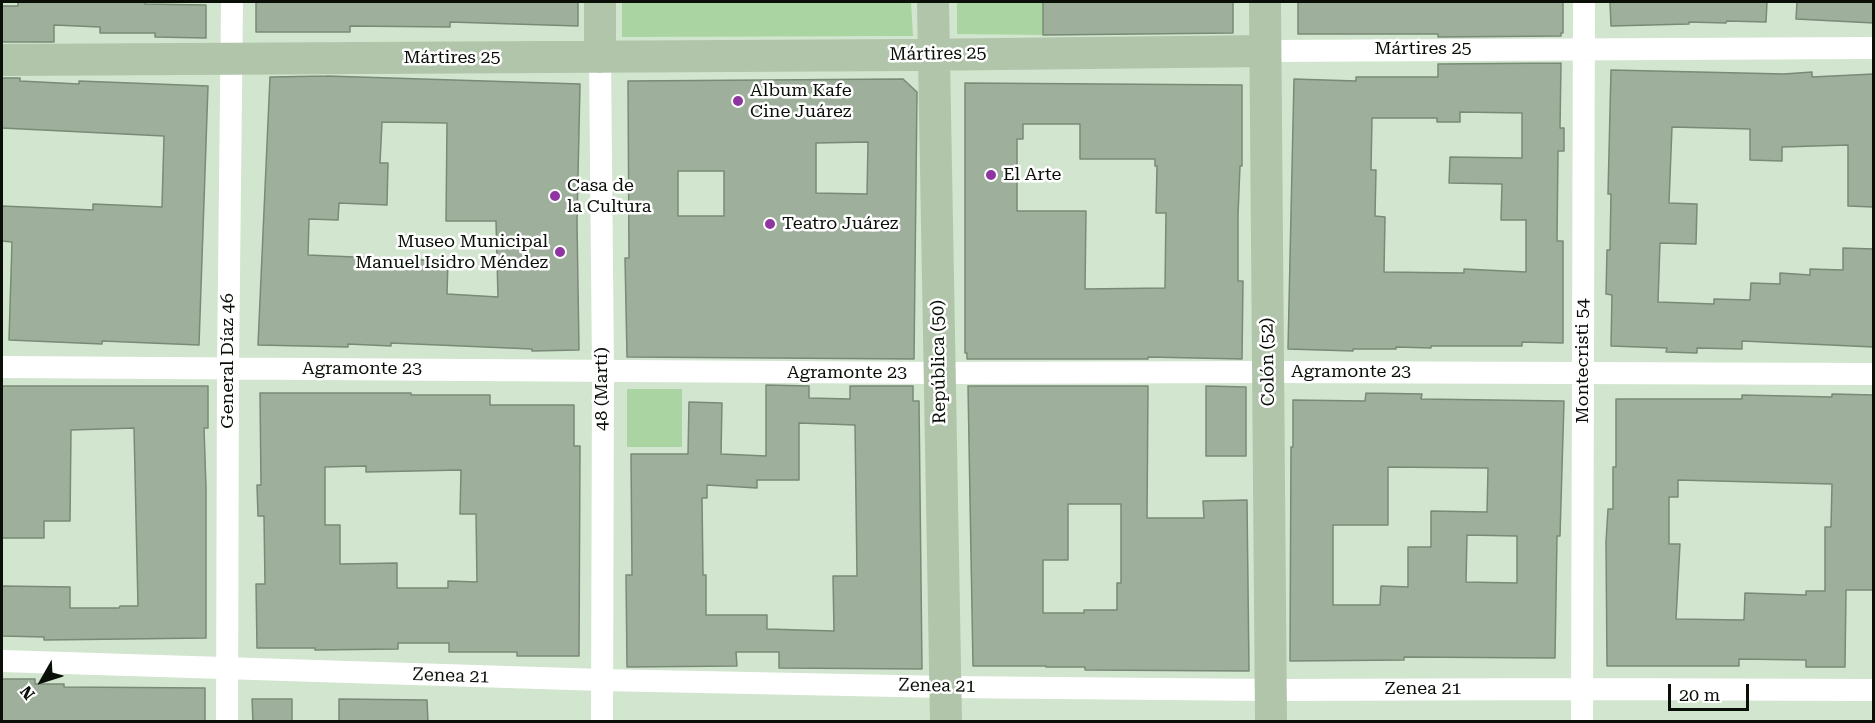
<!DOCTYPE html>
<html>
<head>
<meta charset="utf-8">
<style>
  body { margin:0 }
  #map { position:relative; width:1875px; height:723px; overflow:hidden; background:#d2e5ce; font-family:"Roboto Serif",serif }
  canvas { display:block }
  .frame { position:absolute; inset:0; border:3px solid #0a1008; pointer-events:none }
  .north { position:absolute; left:12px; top:651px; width:60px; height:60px; -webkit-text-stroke:4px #fff; paint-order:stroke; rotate:231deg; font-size:16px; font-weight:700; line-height:24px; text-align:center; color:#0a1008 }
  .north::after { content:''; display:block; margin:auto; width:21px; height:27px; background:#0a1008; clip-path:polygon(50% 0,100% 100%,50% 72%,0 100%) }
  .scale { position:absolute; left:1668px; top:684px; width:81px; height:27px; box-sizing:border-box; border:3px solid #0a1008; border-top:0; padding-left:8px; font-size:18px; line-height:21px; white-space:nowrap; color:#0a1008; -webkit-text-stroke:4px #fff; paint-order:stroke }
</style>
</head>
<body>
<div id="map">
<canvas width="1875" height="723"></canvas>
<div class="frame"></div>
<div class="north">N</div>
<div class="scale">20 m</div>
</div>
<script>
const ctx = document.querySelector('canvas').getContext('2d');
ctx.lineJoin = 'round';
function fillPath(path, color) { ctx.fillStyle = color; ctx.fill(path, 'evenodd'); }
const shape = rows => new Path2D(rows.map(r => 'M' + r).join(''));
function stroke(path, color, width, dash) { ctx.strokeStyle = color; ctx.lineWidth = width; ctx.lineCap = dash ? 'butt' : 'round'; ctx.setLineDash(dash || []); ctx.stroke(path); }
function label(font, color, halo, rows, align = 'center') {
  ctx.font = font + ' "Roboto Serif",serif'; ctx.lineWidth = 5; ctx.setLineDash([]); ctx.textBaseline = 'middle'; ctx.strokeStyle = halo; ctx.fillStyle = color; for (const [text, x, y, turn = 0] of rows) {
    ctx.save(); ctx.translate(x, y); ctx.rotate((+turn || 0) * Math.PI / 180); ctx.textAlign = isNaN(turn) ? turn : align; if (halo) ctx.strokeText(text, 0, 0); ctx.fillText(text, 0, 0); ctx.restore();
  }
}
fillPath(shape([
  [622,2,911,2,913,36,622,37],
  [957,2,1043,2,1043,35,957,34],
  [627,389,682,389,682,447,627,447]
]), '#aad5a2');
const building = shape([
  [18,2,145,2,145,4,206,5,206,38,155,37,155,33,100,33,100,27,54,25,54,42,2,42,2,6,18,6,18,2],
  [256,2,578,2,578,26,450,22,450,27,350,26,350,32,256,32,256,2],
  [1043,2,1233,2,1233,33,1043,35,1043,2],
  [1298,2,1563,2,1563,33,1561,33,1561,36,1438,37,1438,34,1298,34,1298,2],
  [1610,2,1767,2,1766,22,1727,21,1726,23,1689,22,1689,24,1611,26,1610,2],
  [1797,2,1874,2,1874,23,1796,19,1797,2],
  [1561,63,1560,128,1564,128,1564,151,1558,151,1557,241,1563,241,1563,343,1522,342,1522,346,1431,346,1431,348,1396,347,1396,349,1353,349,1353,351,1288,349,1294,79,1356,81,1356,77,1438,77,1438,64,1561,63],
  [1460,112,1522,113,1522,158,1450,157,1449,183,1502,184,1501,220,1526,220,1526,272,1464,269,1464,273,1384,272,1385,217,1375,216,1376,170,1371,170,1372,118,1437,118,1437,122,1460,122,1460,112],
  [1611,70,1784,74,1812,72,1812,77,1874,74,1874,207,1848,206,1848,145,1782,147,1782,161,1750,160,1750,129,1672,127,1669,203,1697,204,1696,244,1660,243,1658,302,1714,304,1714,299,1750,300,1751,283,1780,284,1780,273,1810,275,1810,269,1843,270,1843,248,1874,249,1874,347,1742,341,1742,349,1697,348,1697,353,1666,352,1667,348,1611,346,1612,295,1606,294,1607,250,1610,250,1611,194,1608,194,1611,70],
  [327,76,580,84,577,222,579,350,532,351,532,349,391,343,391,346,348,344,348,347,258,345,270,77,327,76],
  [382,122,447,123,446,221,496,221,498,297,447,294,448,261,308,255,309,219,338,220,339,203,387,205,388,163,380,163,382,122],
  [2,78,20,78,20,81,79,84,79,81,208,86,199,345,102,341,102,344,9,340,12,242,2,241,2,206,93,210,93,204,162,207,164,136,2,128,2,78],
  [903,79,917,92,914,359,627,357,625,258,629,258,628,81,903,79],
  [868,142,867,194,816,193,816,143,868,142],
  [678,171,724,171,724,216,678,216,678,171],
  [965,83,1242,85,1242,166,1240,166,1238,215,1238,281,1243,281,1242,359,1148,357,1148,359,967,359,967,353,965,353,965,83],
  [1023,124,1080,124,1080,159,1155,159,1155,166,1157,166,1156,213,1166,213,1165,288,1085,289,1086,211,1017,211,1017,139,1023,139,1023,124],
  [766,385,809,386,809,398,850,399,850,386,913,386,913,401,919,401,922,669,779,668,779,652,736,652,737,666,627,667,626,575,632,575,631,454,688,454,689,402,722,403,721,454,766,456,766,385],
  [799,423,855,425,857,576,833,576,834,631,767,629,767,615,706,615,706,575,703,575,702,498,707,498,707,485,757,488,757,480,799,480,799,423],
  [2,386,208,386,208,428,204,428,206,488,206,638,44,640,44,637,2,636,2,586,70,587,70,608,119,608,120,606,138,606,134,428,71,430,70,521,44,521,44,538,2,538,2,386],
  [968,386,1148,386,1147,518,1204,518,1203,501,1247,500,1249,671,1085,670,1085,667,1046,667,1046,666,973,666,968,386],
  [1068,504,1121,504,1121,583,1117,583,1117,610,1084,610,1084,613,1043,613,1043,560,1068,560,1068,504],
  [1206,386,1246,387,1246,456,1206,456,1206,386],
  [260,393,411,393,411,395,490,395,490,405,574,405,574,446,580,446,579,656,517,656,517,652,449,652,449,643,398,643,398,649,315,650,315,648,257,648,256,584,265,584,264,516,258,516,257,485,261,485,260,393],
  [366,466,366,472,461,470,460,514,476,514,477,582,448,581,448,588,397,588,397,563,340,564,340,525,325,525,325,467,366,466],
  [1366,393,1422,394,1421,399,1564,401,1560,536,1557,536,1555,658,1404,657,1404,660,1290,661,1291,447,1293,447,1293,400,1365,401,1366,393],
  [1388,467,1488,468,1487,512,1431,511,1431,547,1408,547,1408,587,1381,586,1380,605,1333,605,1333,525,1388,525,1388,467],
  [1467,535,1517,536,1517,583,1466,582,1467,535],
  [1832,394,1874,395,1874,590,1846,590,1845,667,1806,667,1806,660,1739,659,1739,666,1607,666,1606,542,1608,509,1613,509,1613,467,1616,467,1616,399,1742,399,1742,395,1832,397,1832,394],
  [1678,480,1832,484,1831,527,1825,527,1825,591,1806,591,1806,595,1745,593,1744,620,1676,619,1680,544,1669,544,1669,497,1678,497,1678,480],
  [2,679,35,679,35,684,64,684,64,687,205,688,205,722,2,722,2,679],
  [252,699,292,699,292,722,253,722,252,699],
  [339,699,427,700,428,722,339,722,339,699]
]);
fillPath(building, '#9eb09b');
stroke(building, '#798a76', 1.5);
stroke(shape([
  [1265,51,1874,48],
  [600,57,603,371,602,722],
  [2,367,940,373,1268,372,1874,374],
  [2,661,602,680,946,687,1271,690,1582,689,1874,690],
  [227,722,228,368,232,2],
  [1582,722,1584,2]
]), '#fff', 22);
stroke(shape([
  [933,2,946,722],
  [1265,2,1271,722],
  [600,57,600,2],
  [2,60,912,55,1265,51]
]), '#b0c5aa', 32);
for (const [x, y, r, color] of [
  [738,101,6,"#8e35a1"],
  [991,175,6,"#8e35a1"],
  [555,196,6,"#8e35a1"],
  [770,224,6,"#8e35a1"],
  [560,252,6,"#8e35a1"]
]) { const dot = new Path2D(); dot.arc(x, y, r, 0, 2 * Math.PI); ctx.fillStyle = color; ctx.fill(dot); stroke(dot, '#fff', 2); }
label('18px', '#0a1008', '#fff', [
  ["Mártires 25",1423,49],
  ["Mártires 25",938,54,-1],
  ["Mártires 25",452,58],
  ["General Díaz 46",228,361,-90],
  ["Montecristi 54",1583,361,-90],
  ["República (50)",939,362,-91],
  ["Colón (52)",1268,362,-91],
  ["Agramonte 23",362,369],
  ["Agramonte 23",1351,372],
  ["Agramonte 23",847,373],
  ["48 (Martí)",602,389,-90],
  ["Zenea 21",451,676,2],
  ["Zenea 21",937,686,1],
  ["Zenea 21",1423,689]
]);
label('18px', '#0a1008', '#fff', [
  ["Album Kafe",750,91],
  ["Cine Juárez",750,112],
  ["El Arte",1003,175],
  ["Casa de",567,186],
  ["la Cultura",567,207],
  ["Teatro Juárez",782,224],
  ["Museo Municipal",548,242,"right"],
  ["Manuel Isidro Méndez",548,263,"right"]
], 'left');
</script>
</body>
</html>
